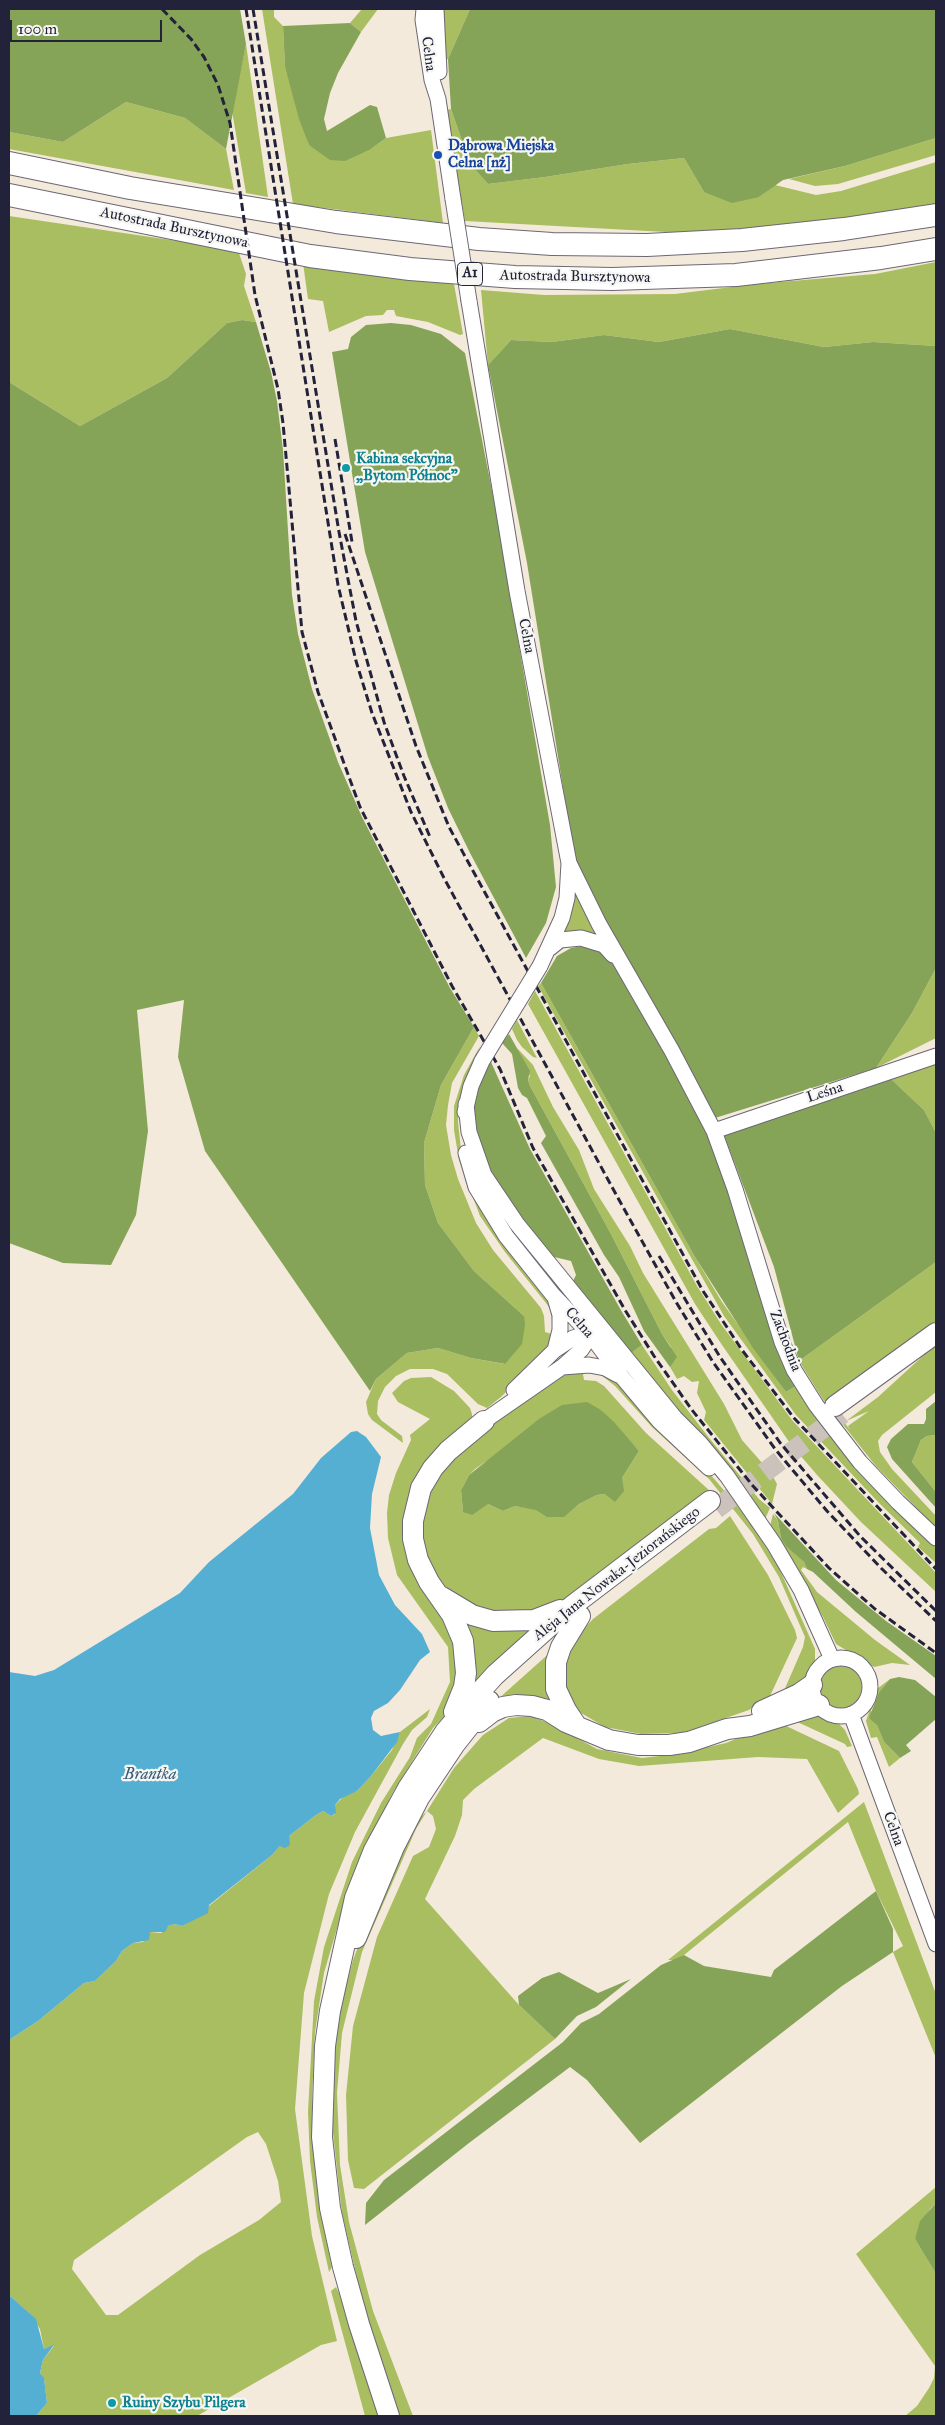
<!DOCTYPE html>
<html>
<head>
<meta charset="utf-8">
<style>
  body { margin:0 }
  #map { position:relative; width:945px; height:2425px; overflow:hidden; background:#f4eadb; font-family:"IM FELL Great Primer",serif }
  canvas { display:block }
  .frame { position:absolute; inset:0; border:10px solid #22223b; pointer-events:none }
  .scale { position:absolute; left:10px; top:20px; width:152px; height:22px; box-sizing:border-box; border:2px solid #22223b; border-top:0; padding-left:6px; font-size:15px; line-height:18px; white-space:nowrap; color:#22223b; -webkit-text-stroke:4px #f6f6f2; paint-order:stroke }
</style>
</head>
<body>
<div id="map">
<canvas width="945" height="2425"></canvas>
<div class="frame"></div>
<div class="scale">100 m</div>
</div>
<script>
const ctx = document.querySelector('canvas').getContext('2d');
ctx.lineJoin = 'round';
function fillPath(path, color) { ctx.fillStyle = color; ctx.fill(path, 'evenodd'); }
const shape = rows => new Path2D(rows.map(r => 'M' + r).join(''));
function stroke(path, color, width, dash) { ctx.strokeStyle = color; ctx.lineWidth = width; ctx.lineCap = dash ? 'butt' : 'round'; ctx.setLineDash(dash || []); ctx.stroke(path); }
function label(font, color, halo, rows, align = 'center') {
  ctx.font = font + ' "IM FELL Great Primer",serif'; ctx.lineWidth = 4.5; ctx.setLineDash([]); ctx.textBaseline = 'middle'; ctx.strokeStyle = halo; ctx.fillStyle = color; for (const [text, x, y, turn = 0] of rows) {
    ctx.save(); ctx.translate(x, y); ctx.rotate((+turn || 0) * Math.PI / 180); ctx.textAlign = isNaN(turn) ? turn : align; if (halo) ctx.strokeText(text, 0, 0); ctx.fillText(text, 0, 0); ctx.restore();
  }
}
fillPath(shape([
  [262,9,274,9,274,17,283,26,285,67,309,145,371,149,386,138,431,130,443,223,293,204],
  [362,9,378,9,361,32,350,23],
  [442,9,470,9,448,59,443,60],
  [246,44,268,197,246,193,232,111],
  [126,102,185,118,226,149,234,190,9,149,9,132,63,142],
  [451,109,470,164,488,184,545,177,628,164,684,158,704,192,759,197,775,185,816,195,841,191,936,162,936,204,776,228,684,233,465,221,446,110],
  [936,138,936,155,838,184,815,186,789,179,845,166],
  [9,216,238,250,246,274,244,286,256,322,242,320,227,323,167,378,80,426,9,382],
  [936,262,936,346,873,342,824,347,730,329,659,342,604,335,552,342,511,340,488,365,481,290,544,295,675,294,756,284,875,274],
  [303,263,454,284,463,334,460,335,428,322,396,316,394,310,387,310,383,315,366,316,329,332,323,301,308,299],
  [575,891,600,934,597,937,564,935,572,908],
  [936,968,936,1038,876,1068,912,1013],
  [541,983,695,1257,722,1302,786,1392,796,1386,902,1514,936,1546,936,1563,918,1547,920,1543,879,1503,796,1415,724,1316,538,986],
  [535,991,697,1286,721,1324,792,1420,936,1573,936,1592,861,1522,818,1476,792,1446,722,1345,695,1304,528,1004],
  [517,1020,537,1058,533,1057,522,1047,517,1040,512,1029],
  [474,1027,479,1036,452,1083,448,1105,446,1125,451,1155,458,1179,476,1223,493,1250,541,1308,544,1316,545,1332,555,1335,541,1357,501,1397,487,1408,478,1404,447,1374,433,1369,410,1369,396,1376,385,1387,378,1401,377,1414,381,1420,402,1436,403,1443,372,1420,368,1414,366,1402,376,1379,407,1353,438,1348,471,1358,504,1364,524,1316,474,1271,438,1223,425,1185,424,1143,441,1085],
  [480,1046,464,1085,459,1104,458,1122,461,1150,549,1299,555,1323,552,1321,551,1310,546,1303,505,1252,480,1216,459,1160,454,1130,454,1106,464,1075],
  [517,1048,533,1065,553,1107,579,1150,594,1189,630,1246,643,1273,724,1404,742,1440,771,1473,777,1484,772,1504,704,1420,706,1412,697,1393,699,1381,692,1382,684,1376,677,1379,673,1372,670,1367,671,1347,662,1334,611,1234,530,1086,528,1080,530,1076],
  [936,1062,936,1133,924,1110,890,1078],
  [936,1262,936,1321,890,1357,837,1412,850,1430,848,1426,869,1411,846,1421,878,1397,936,1344,936,1392,882,1435,878,1441,880,1452,892,1469,936,1516,936,1528,875,1465,822,1398,799,1361],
  [642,1345,672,1390,710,1439,759,1499,770,1508,766,1517,763,1518,630,1354],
  [582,1368,584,1380,596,1381,604,1386,646,1433,710,1491,564,1603,498,1619,452,1597,438,1581,426,1558,420,1535,420,1510,436,1474,474,1437,569,1371],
  [601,1410,639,1451,622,1478,605,1494,597,1495,579,1504,564,1516,548,1517,536,1509,515,1506,503,1511,488,1504,463,1512,461,1490,469,1475,475,1469,485,1462],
  [600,1374,609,1375,710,1474,750,1521,779,1568,815,1649,815,1662,807,1680,783,1693,803,1647,805,1637,779,1577,753,1534,709,1479,652,1427,615,1386],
  [431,1377,454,1391,470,1408,472,1414,472,1421,410,1498,441,1608,462,1654,450,1711,433,1728,393,1792,366,1847,342,1911,324,1973,315,2032,312,2097,313,2151,319,2204,332,2267,329,2272,317,2217,310,2161,308,2112,314,2001,324,1947,352,1862,381,1803,410,1757,417,1738,431,1724,450,1682,448,1647,397,1575,388,1538,387,1513,389,1495,396,1473,411,1440,410,1435,430,1419,398,1402,392,1393,404,1381,411,1378],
  [936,1435,936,1492,912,1462,921,1440,927,1436],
  [773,1514,778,1521,781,1538,804,1562,807,1569,803,1567,801,1570,817,1592,875,1640,910,1665,892,1663,874,1667,836,1644,823,1617,770,1526],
  [730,1516,768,1575,795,1630,797,1638,770,1696,749,1710,682,1733,641,1734,605,1727,581,1713,567,1697,564,1675,570,1644,593,1619,709,1529,716,1528],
  [460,1615,538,1623,470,1692],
  [554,1649,557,1702,497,1700],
  '820 1687a21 21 0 1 1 42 0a21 21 0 1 1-42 0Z',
  [890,1679,879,1692,871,1710,884,1742,900,1758,889,1767,877,1737,871,1738,866,1721,877,1689],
  [430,1709,427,1717,412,1730,403,1744,355,1832,329,1894,304,1993,295,2109,312,2236,337,2341,321,2345,197,2416,36,2416,47,2403,44,2379,40,2373,43,2360,54,2346,44,2349,40,2329,31,2315,9,2295,9,2040,38,2021,84,1983,95,1981,116,1961,122,1951,133,1943,143,1942,150,1932,161,1933,168,1926,175,1924,182,1926,189,1922,272,1855,289,1836,316,1815,323,1811,331,1816,335,1814,335,1805,345,1795,357,1791,371,1776,392,1750,400,1732],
  [258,2132,266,2144,278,2181,281,2202,259,2220,200,2255,118,2315,106,2315,72,2269,74,2260,247,2137],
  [816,1713,838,1723,845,1730,852,1746,847,1747,845,1744,793,1720],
  [531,1716,553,1725,597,1749,642,1758,677,1754,726,1743,767,1726,782,1724,839,1751,858,1789,859,1794,838,1813,807,1759,758,1757,639,1766,599,1759,543,1738,474,1789,463,1800,462,1815,455,1836,425,1899,519,2005,555,2039,364,2189,354,2188,348,2160,346,2095,353,2026,377,1937,413,1856,429,1847,436,1829,433,1816,427,1811,416,1829,362,1952,342,2033,337,2093,340,2165,349,2222,373,2311,413,2416,400,2416,362,2299,342,2213,332,2124,335,2029,353,1960,369,1918,413,1825,427,1811,454,1768,483,1735,509,1718],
  [864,1802,936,1994,936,2058,893,1952,903,1946,876,1891,848,1822,684,1955,675,1960,668,1960],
  [936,2187,936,2203,930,2209,915,2239,936,2274,936,2416,905,2416,917,2406,929,2388,934,2378,935,2366,856,2254],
  [336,2287,339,2293,378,2416,365,2416,331,2291]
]), '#a9bd61');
fillPath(shape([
  [9,9,240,9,246,44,226,149,185,118,126,102,63,142,9,132],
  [470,9,936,9,936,138,845,166,783,180,759,197,732,203,704,192,684,158,628,164,545,177,488,184,470,164,451,109,448,59],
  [350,23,361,32,338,73,330,93,324,119,327,131,370,105,377,107,386,138,371,149,345,161,330,160,309,145,299,119,285,67,283,26],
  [242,320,256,322,271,372,277,401,283,450,292,595,298,634,312,689,338,762,362,817,450,988,474,1027,441,1085,424,1143,425,1185,438,1223,474,1271,524,1316,525,1325,522,1344,505,1364,471,1358,438,1348,407,1353,376,1379,370,1391,205,1151,178,1057,184,1000,137,1010,148,1131,136,1215,111,1265,63,1263,9,1243,9,382,80,426,167,378,227,323],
  [391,323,411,325,441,334,465,353,494,501,550,825,556,887,546,923,526,958,470,853,448,808,428,757,365,552,332,352,348,349,351,337,366,325],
  [730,329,824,347,873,342,936,346,936,968,912,1013,876,1068,715,1118,576,869,527,563,488,365,511,340,552,342,604,335,659,342],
  [582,946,599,951,614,963,652,1028,707,1132,796,1386,786,1392,753,1348,695,1257,541,983,557,956,571,948],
  [509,1034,530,1071,528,1080,530,1086,611,1234,662,1334,677,1357,670,1367,644,1331,619,1277,604,1255,541,1143,546,1136,527,1098,522,1095,518,1088,512,1054,502,1043],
  [491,1062,530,1149,622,1312,642,1345,630,1354,572,1283,576,1275,571,1261,550,1256,503,1198,474,1140,474,1104,481,1080],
  [890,1078,924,1110,936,1133,936,1262,799,1361,774,1267,723,1132],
  [936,1401,936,1435,927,1436,921,1440,912,1462,936,1492,936,1508,892,1459,887,1447,891,1439,908,1424,924,1424,926,1419,926,1409],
  [587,1402,601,1410,614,1422,639,1451,622,1478,624,1491,615,1502,605,1494,597,1495,579,1504,564,1517,547,1517,536,1510,515,1506,503,1511,488,1504,472,1515,463,1512,461,1490,469,1475,539,1419,562,1405],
  [774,1513,836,1580,886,1621,936,1656,936,1679,856,1612,813,1572,807,1569,804,1562,786,1546,781,1538,778,1521],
  [899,1677,915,1680,936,1697,936,1719,906,1745,911,1751,900,1758,884,1742,877,1725,869,1718,879,1692,890,1679],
  [876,1891,893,1929,893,1952,842,1986,640,2143,587,2080,570,2067,469,2143,365,2225,366,2203,384,2180,563,2042,581,2023,599,2014,661,1965,684,1955,704,1966,771,1977,774,1970],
  [559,1972,598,1993,631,1979,596,2007,577,2016,555,2039,519,2005,518,1996,542,1978],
  [936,2203,936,2274,915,2239,920,2221]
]), '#86a457');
fillPath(shape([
  [357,1431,366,1437,381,1457,372,1494,370,1528,379,1575,395,1605,422,1634,430,1652,420,1660,400,1690,388,1703,374,1711,371,1718,373,1730,381,1736,400,1732,397,1742,371,1776,357,1791,340,1799,335,1805,336,1813,331,1816,323,1811,316,1815,289,1836,290,1845,285,1848,280,1846,272,1855,209,1905,208,1913,182,1926,175,1924,168,1926,165,1932,150,1932,149,1940,133,1943,122,1951,116,1961,95,1981,84,1983,38,2021,9,2040,9,1672,35,1676,54,1670,180,1593,209,1562,293,1494,321,1458,351,1432],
  [9,2295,36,2319,44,2349,54,2345,43,2360,40,2373,44,2378,47,2403,36,2416,9,2416]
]), '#55afd3');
stroke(shape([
  [716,1509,842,1414]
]), '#cac2bb', 20, [20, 10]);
const minor = shape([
  [424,9,423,20,432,80,438,99,453,199],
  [436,9,439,72],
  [469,301,517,591,569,863,567,898,562,918,540,966],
  [569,863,599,924,672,1051,714,1131,735,1189,782,1342,794,1370,816,1405,860,1462,898,1502,936,1538],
  [550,948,560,940,581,938,604,945,613,955],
  [466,1104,469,1132,484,1175,517,1224,675,1418,700,1443,727,1476,774,1544,801,1590,832,1659],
  [465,1112,471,1086,482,1061],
  [714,1131,936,1056],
  [466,1153,476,1187,506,1236,553,1295,589,1333,622,1377,659,1421,709,1468],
  [555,1350,560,1330,560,1315,555,1298],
  [562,1367,589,1365,605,1368,618,1375],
  [514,1390,555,1350,573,1338,589,1333,596,1334],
  [484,1421,562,1367,581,1350,587,1341,589,1328],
  '812 1687a29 29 0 1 1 58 0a29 29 0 1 1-58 0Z',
  [851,1714,936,1944]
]);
const major = shape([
  [835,1406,936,1333],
  [442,1597,472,1615,493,1621,534,1620,560,1610],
  [762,1711,799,1694,812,1685],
  [454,1712,464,1687,466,1673,463,1641,452,1615,429,1582,418,1560,413,1539,413,1521,421,1488,433,1468,448,1451,484,1421],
  [479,1722,492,1712,503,1707,516,1705,532,1706,547,1710,566,1722,609,1740,638,1745,669,1745,689,1742,727,1729,750,1726,819,1705],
  [576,1725,566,1710,556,1689,556,1662,561,1647,580,1616],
  [356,1938,394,1847,419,1798,455,1744,489,1701],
  [389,2416,359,2324,343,2267,330,2208,322,2137,325,2046,330,2011,355,1898,374,1850,408,1788,445,1732,467,1706,495,1675,572,1606,710,1501]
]);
const highway = shape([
  [9,163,130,188,336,222,479,239,552,244,647,245,742,240,844,229,936,215],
  [9,195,310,256,410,269,515,277,612,279,736,275,881,258,936,249]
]);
stroke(minor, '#6c6873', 17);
stroke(major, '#6c6873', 22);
stroke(highway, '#6c6873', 24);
stroke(minor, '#fff', 15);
stroke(major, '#fff', 20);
stroke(highway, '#fff', 22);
stroke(shape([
  [162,9,191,39,204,57,218,85,230,123,255,295,278,389,283,423,302,632,318,692,360,807,452,986,500,1069,533,1148,625,1310,654,1356,692,1410,753,1486,829,1568,875,1609,936,1653],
  [246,9,338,585,356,661,372,713,411,812,445,880,618,1198,676,1302,713,1362,775,1449,827,1511,881,1568,936,1621],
  [253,9,339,532,356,621,384,722,404,776,430,837],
  [335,439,352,542],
  [345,534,416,746,449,827,703,1291,742,1350,794,1418,936,1569],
  [659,1256,720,1357,781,1444,860,1536,936,1611]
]), '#22223b', 3, [8, 4]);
const minorBridge = shape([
  [453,199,469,301],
  [482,1061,540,966]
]);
stroke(minorBridge, '#6c6873', 17, []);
stroke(minorBridge, '#fff', 15);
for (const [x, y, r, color] of [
  [438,155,5,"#1a4fb4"],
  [346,468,5,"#0f9aa8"],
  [112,2403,5,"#0f9aa8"]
]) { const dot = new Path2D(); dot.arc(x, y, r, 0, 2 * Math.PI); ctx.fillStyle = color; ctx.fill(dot); stroke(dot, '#f6f6f2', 2); }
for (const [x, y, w] of [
  [470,274,25]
]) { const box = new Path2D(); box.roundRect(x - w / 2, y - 11.5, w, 23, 4); ctx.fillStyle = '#f6f6f2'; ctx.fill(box); stroke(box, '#22223b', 1); }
label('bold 14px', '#22223b', null, [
  ["A1",470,274]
]);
label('15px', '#22223b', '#f6f6f2', [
  ["Celna",428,54,82],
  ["Autostrada Bursztynowa",174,228,12],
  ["Autostrada Bursztynowa",575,277,1],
  ["Celna",526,636,79],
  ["Leśna",825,1093,-18],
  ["Celna",579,1323,49],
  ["Zachodnia",785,1341,69],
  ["Aleja Jana Nowaka-Jeziorańskiego",617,1574,-38],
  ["Celna",893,1829,70]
]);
label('bold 15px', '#164399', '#f6f6f2', [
  ["Dąbrowa Miejska",448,146],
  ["Celna [nż]",448,163]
], 'left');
label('bold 15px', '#0d838f', '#f6f6f2', [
  ["Kabina sekcyjna",356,459],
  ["„Bytom Północ”",356,476],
  ["Ruiny Szybu Pilgera",122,2403]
], 'left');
label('italic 16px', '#365a78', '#f6f6f2', [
  ["Brantka",150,1775]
]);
</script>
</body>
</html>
